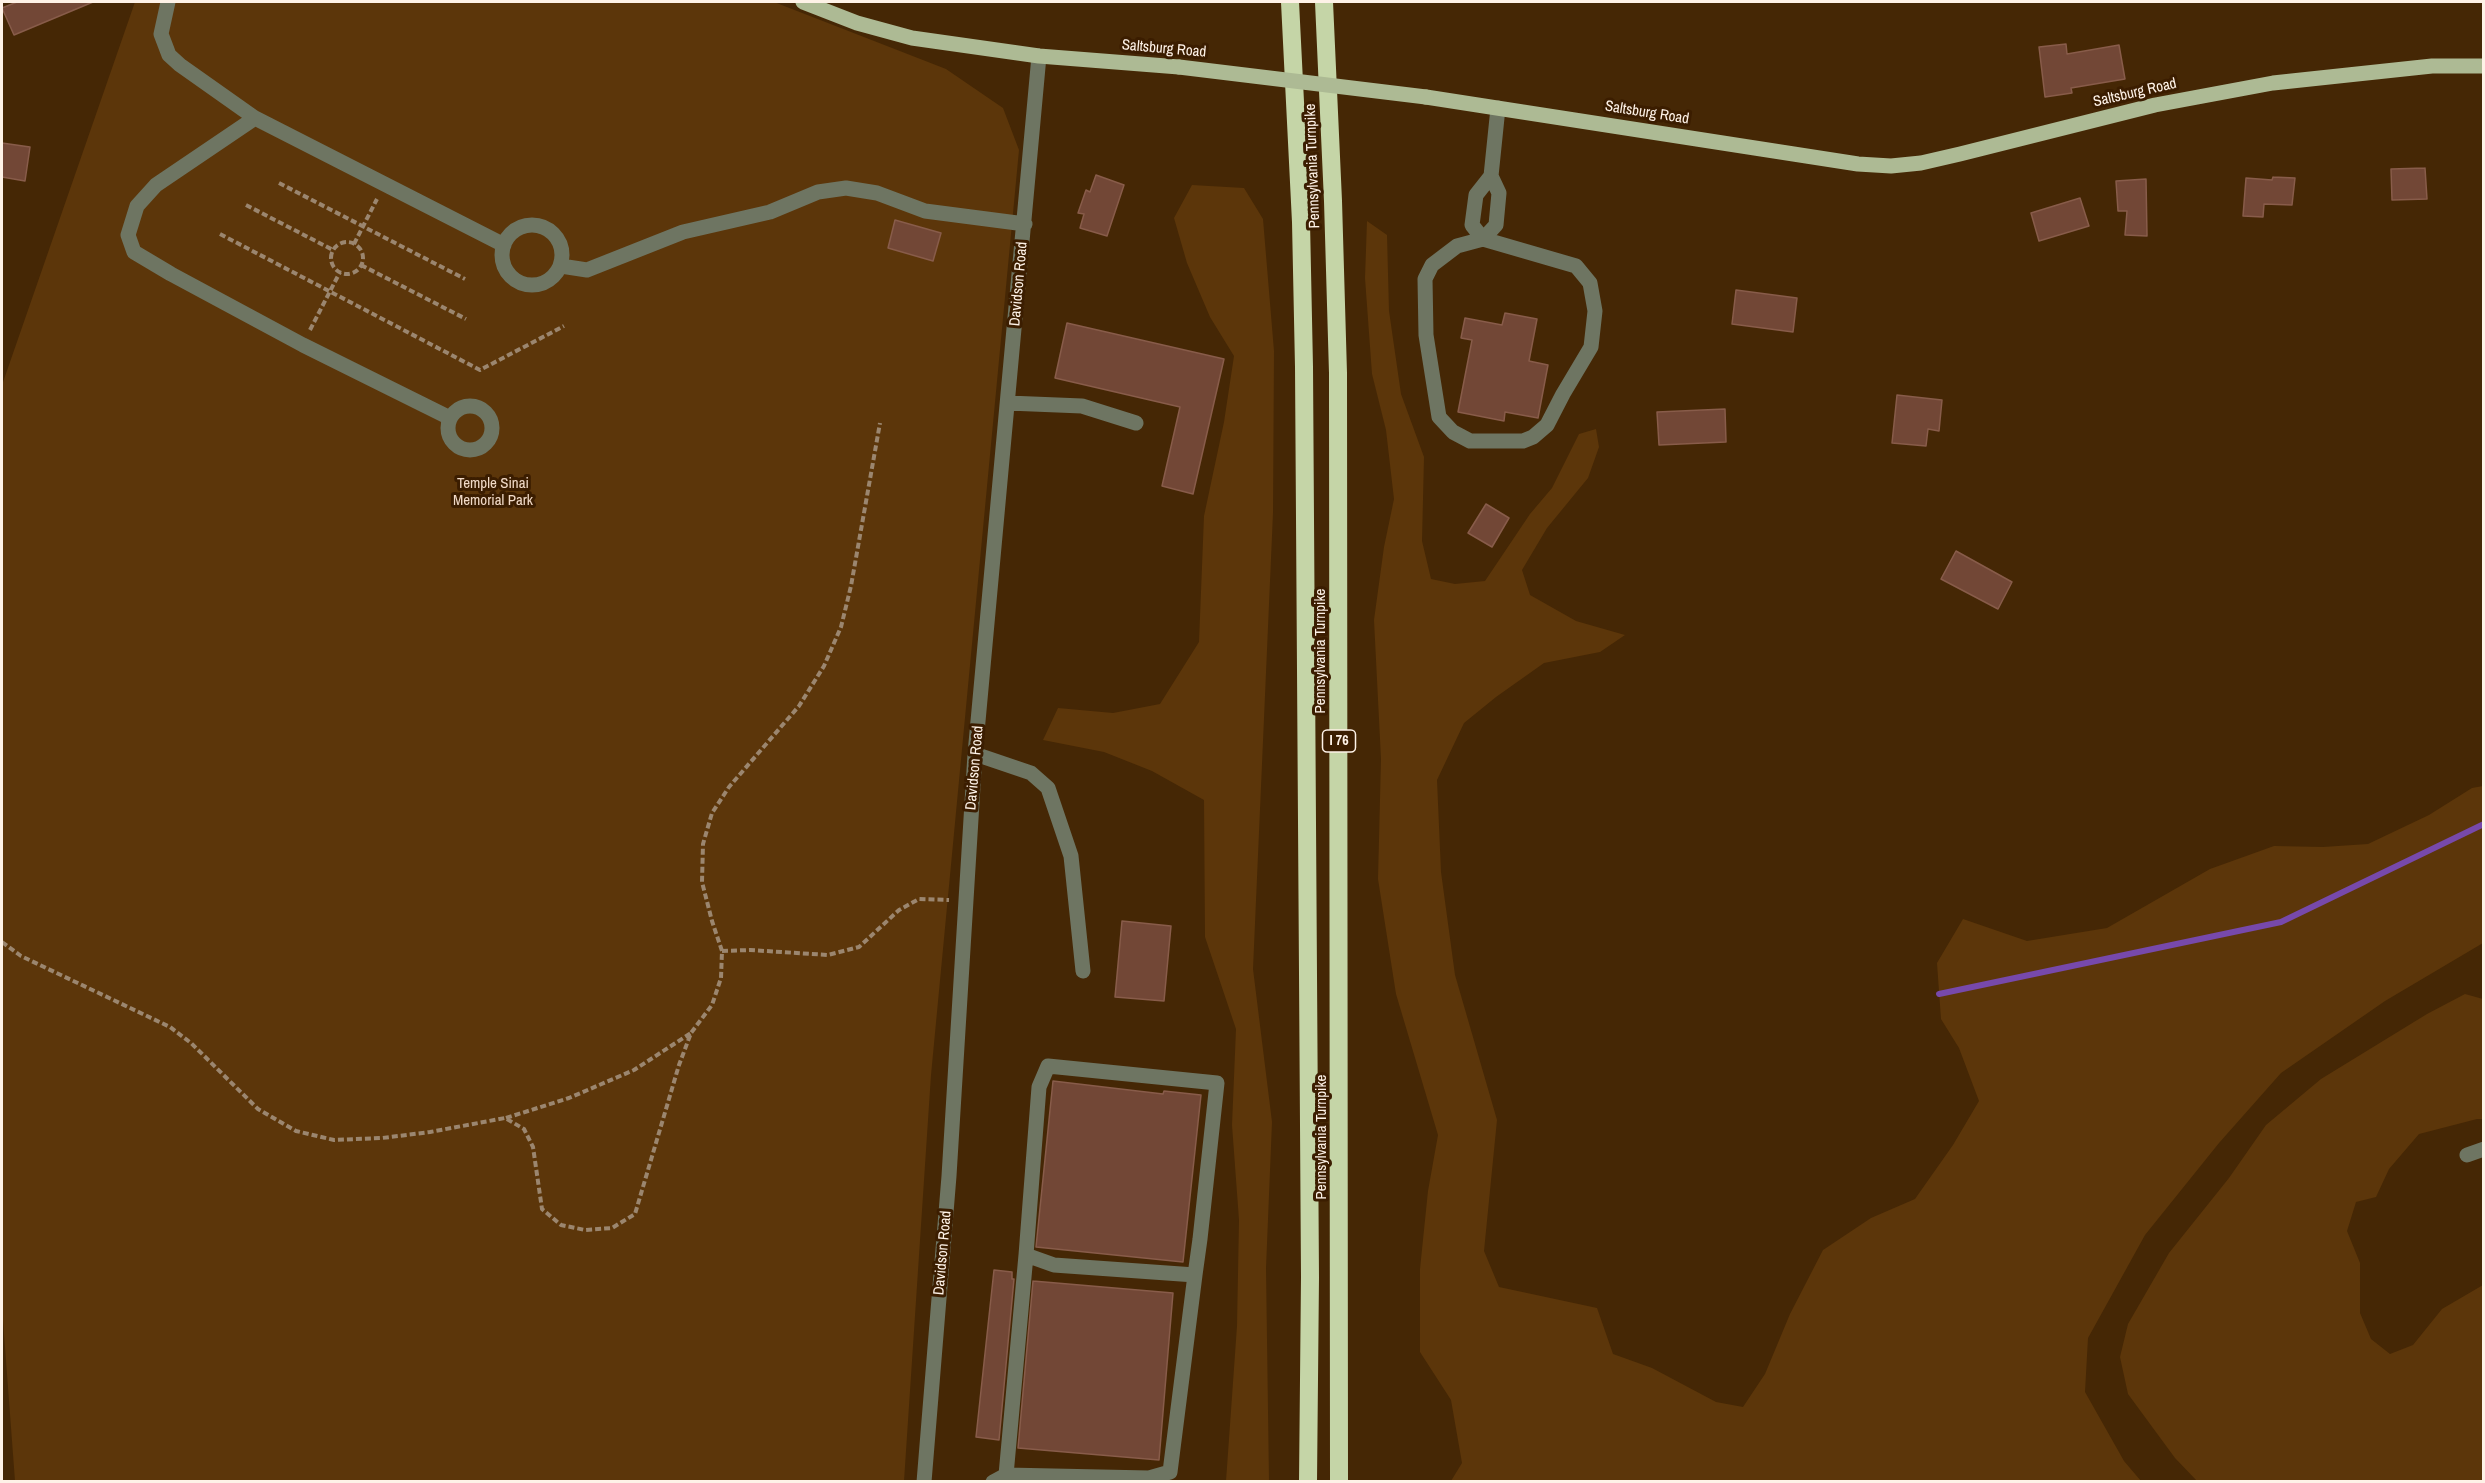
<!DOCTYPE html>
<html>
<head>
<meta charset="utf-8">
<style>
  body { margin:0 }
  #map { position:relative; width:2485px; height:1483px; overflow:hidden; background:#452705; font-family:"Archivo Narrow",sans-serif }
  canvas { display:block }
  .frame { position:absolute; inset:0; border:3px solid #fef2e7; pointer-events:none }
</style>
</head>
<body>
<div id="map">
<canvas width="2485" height="1483"></canvas>
<div class="frame"></div>
</div>
<script>
const ctx = document.querySelector('canvas').getContext('2d');
ctx.lineJoin = 'round';
function fillPath(path, color) { ctx.fillStyle = color; ctx.fill(path, 'evenodd'); }
const shape = rows => new Path2D(rows.map(r => 'M' + r).join(''));
function stroke(path, color, width, dash) { ctx.strokeStyle = color; ctx.lineWidth = width; ctx.lineCap = dash ? 'butt' : 'round'; ctx.setLineDash(dash || []); ctx.stroke(path); }
function label(font, color, halo, rows, align = 'center') {
  ctx.font = font + ' "Archivo Narrow",sans-serif'; ctx.lineWidth = 6; ctx.setLineDash([]); ctx.textBaseline = 'middle'; ctx.strokeStyle = halo; ctx.fillStyle = color; for (const [text, x, y, turn = 0] of rows) {
    ctx.save(); ctx.translate(x, y); ctx.rotate((+turn || 0) * Math.PI / 180); ctx.textAlign = isNaN(turn) ? turn : align; if (halo) ctx.strokeText(text, 0, 0); ctx.fillText(text, 0, 0); ctx.restore();
  }
}
fillPath(shape([
  [135,2,774,2,946,69,1003,108,1019,150,931,1075,904,1481,15,1481,2,1307,2,385],
  [1192,185,1244,188,1263,219,1274,351,1273,513,1253,969,1272,1122,1266,1268,1269,1481,1226,1481,1237,1326,1239,1220,1232,1125,1236,1029,1205,937,1204,800,1152,771,1104,752,1043,740,1058,708,1113,713,1160,704,1199,642,1204,516,1224,422,1234,356,1210,317,1187,263,1174,218],
  [1367,221,1387,235,1389,311,1401,394,1424,457,1422,541,1431,579,1455,584,1485,581,1530,514,1552,488,1579,434,1596,429,1599,447,1588,478,1547,528,1522,570,1530,595,1576,621,1625,635,1600,652,1544,663,1496,697,1464,723,1437,780,1441,872,1455,975,1497,1120,1484,1251,1499,1287,1597,1308,1613,1354,1652,1368,1716,1402,1743,1407,1765,1374,1790,1314,1823,1250,1871,1218,1915,1199,1953,1145,1979,1101,1959,1048,1941,1019,1937,963,1963,919,2027,941,2107,928,2210,869,2274,846,2323,847,2368,844,2429,815,2472,788,2483,786,2483,943,2385,1001,2281,1073,2219,1143,2145,1235,2088,1338,2085,1392,2124,1461,2141,1481,1451,1481,1462,1463,1451,1400,1420,1352,1420,1269,1428,1191,1438,1135,1396,994,1378,879,1381,759,1374,620,1384,547,1394,499,1386,430,1372,374,1365,278],
  [2465,994,2483,999,2483,1119,2477,1119,2419,1134,2389,1169,2376,1197,2356,1202,2347,1231,2360,1263,2360,1313,2371,1339,2390,1354,2413,1345,2442,1309,2483,1285,2483,1481,2197,1481,2175,1458,2128,1394,2120,1357,2128,1324,2169,1253,2229,1178,2266,1125,2321,1079,2427,1014]
]), '#5c360a');
stroke(shape([
  [1939,994,2281,922,2484,824]
]), '#7749ab', 6);
const building = shape([
  [17,2,93,2,14,35,2,8,17,2],
  [2066,44,2067,54,2119,45,2125,79,2071,88,2072,93,2045,97,2039,47,2066,44],
  [2,143,30,147,25,181,2,177,2,143],
  [2425,168,2427,199,2392,200,2391,169,2425,168],
  [1096,175,1124,185,1107,236,1080,228,1084,214,1078,213,1086,190,1090,192,1096,175],
  [2273,177,2295,178,2292,205,2264,204,2263,217,2243,216,2246,178,2272,180,2273,177],
  [2146,179,2147,236,2125,235,2127,211,2118,211,2116,181,2146,179],
  [2080,198,2089,226,2039,241,2031,213,2080,198],
  [895,220,941,233,933,261,888,248,895,220],
  [1736,290,1797,298,1793,332,1732,324,1736,290],
  [1505,313,1537,319,1529,361,1548,365,1538,418,1505,412,1504,421,1458,412,1472,340,1461,338,1465,318,1502,325,1505,313],
  [1067,323,1224,359,1193,494,1162,486,1180,407,1055,378,1067,323],
  [1897,395,1942,400,1939,431,1928,429,1926,446,1892,443,1897,395],
  [1725,409,1726,442,1659,445,1657,412,1725,409],
  [1486,504,1509,518,1492,547,1468,533,1486,504],
  [1956,551,2012,582,1998,609,1941,579,1956,551],
  [1122,921,1171,926,1164,1001,1115,997,1122,921],
  [1053,1081,1163,1094,1164,1091,1201,1095,1183,1262,1036,1247,1053,1081],
  [994,1270,1012,1272,1012,1279,1014,1279,999,1440,976,1437,994,1270],
  [1033,1281,1173,1293,1159,1460,1018,1448,1033,1281]
]);
fillPath(building, '#724736');
stroke(building, '#885c4a', 1.5);
stroke(shape([
  [279,183,465,279],
  [246,205,333,250],
  [220,234,480,370,564,326],
  '331 258a16 16 0 1 1 32 0a16 16 0 1 1-32 0Z',
  [354,244,377,199],
  [361,265,466,319],
  [310,330,340,272],
  [2,942,21,956,170,1027,191,1043,258,1109,296,1131,334,1140,382,1138,430,1132,505,1118,524,1129,533,1147,542,1209,561,1225,585,1230,612,1228,635,1214,679,1065,691,1033,712,1005,721,978,722,951,712,921,702,882,703,844,712,813,729,787,799,706,824,666,841,627,851,586,880,423],
  [722,951,750,950,828,955,859,947,899,910,919,899,949,900],
  [506,1118,569,1098,634,1070,691,1033]
]), '#9b866f', 4, [6, 3]);
stroke(shape([
  [168,2,161,34,169,55,180,65,255,118,504,245],
  [255,118,156,185,137,206,128,235,134,252,171,274,303,345,450,418],
  [1491,176,1499,193,1496,225,1483,239,1457,246,1432,265,1425,279,1426,335,1439,417,1453,432,1470,441,1523,441,1533,437,1547,425,1563,394,1591,347,1595,311,1590,283,1576,266,1483,239,1472,225,1476,195,1491,176,1498,108],
  '502 255a30 30 0 1 1 60 0a30 30 0 1 1-60 0Z',
  [561,266,587,270,683,232,770,212,818,192,846,188,877,193,925,211,1025,224],
  [1008,403,1082,406,1136,423],
  '448 428a22 22 0 1 1 44 0a22 22 0 1 1-44 0Z',
  [975,754,1031,773,1048,788,1071,856,1083,971],
  [2467,1155,2484,1149],
  [1006,1475,1026,1255],
  [924,1482,949,1176,975,754,1039,56],
  [993,1482,1006,1475,1149,1478,1170,1472,1195,1275,1200,1239,1217,1083,1048,1066,1039,1087,1026,1255,1054,1265,1195,1275]
]), '#6e7562', 15);
stroke(shape([
  [803,2,857,23,912,38,1039,56,1179,67],
  [1426,97,1858,164,1891,166,1921,163,1960,154,2155,105,2273,83,2432,66,2484,66]
]), '#adba94', 15);
stroke(shape([
  [1290,2,1301,222,1304,367,1310,1277,1308,1482],
  [1324,2,1333,201,1338,373,1339,1482]
]), '#c5d5a7', 18);
stroke(shape([
  [1179,67,1426,97]
]), '#adba94', 15);
for (const [x, y, w] of [
  [1339,741,33]
]) { const box = new Path2D(); box.roundRect(x - w / 2, y - 11, w, 22, 4.5); ctx.fillStyle = '#3b1d00'; ctx.fill(box); stroke(box, '#fef2e7', 1.5); }
label('bold 14px', '#fef2e7', null, [
  ["I 76",1339,741]
]);
label('15px', '#fef2e7', '#3b1d00', [
  ["Saltsburg Road",1164,49,5],
  ["Saltsburg Road",2135,93,-13],
  ["Saltsburg Road",1647,113,9],
  ["Pennsylvania Turnpike",1313,166,-92],
  ["Davidson Road",1019,284,-85],
  ["Pennsylvania Turnpike",1321,651,-90],
  ["Davidson Road",975,768,-85],
  ["Pennsylvania Turnpike",1322,1137,-90],
  ["Davidson Road",943,1253,-85]
]);
label('15px', '#f1dac7', '#3b1d00', [
  ["Temple Sinai",493,484],
  ["Memorial Park",493,501]
]);
</script>
</body>
</html>
